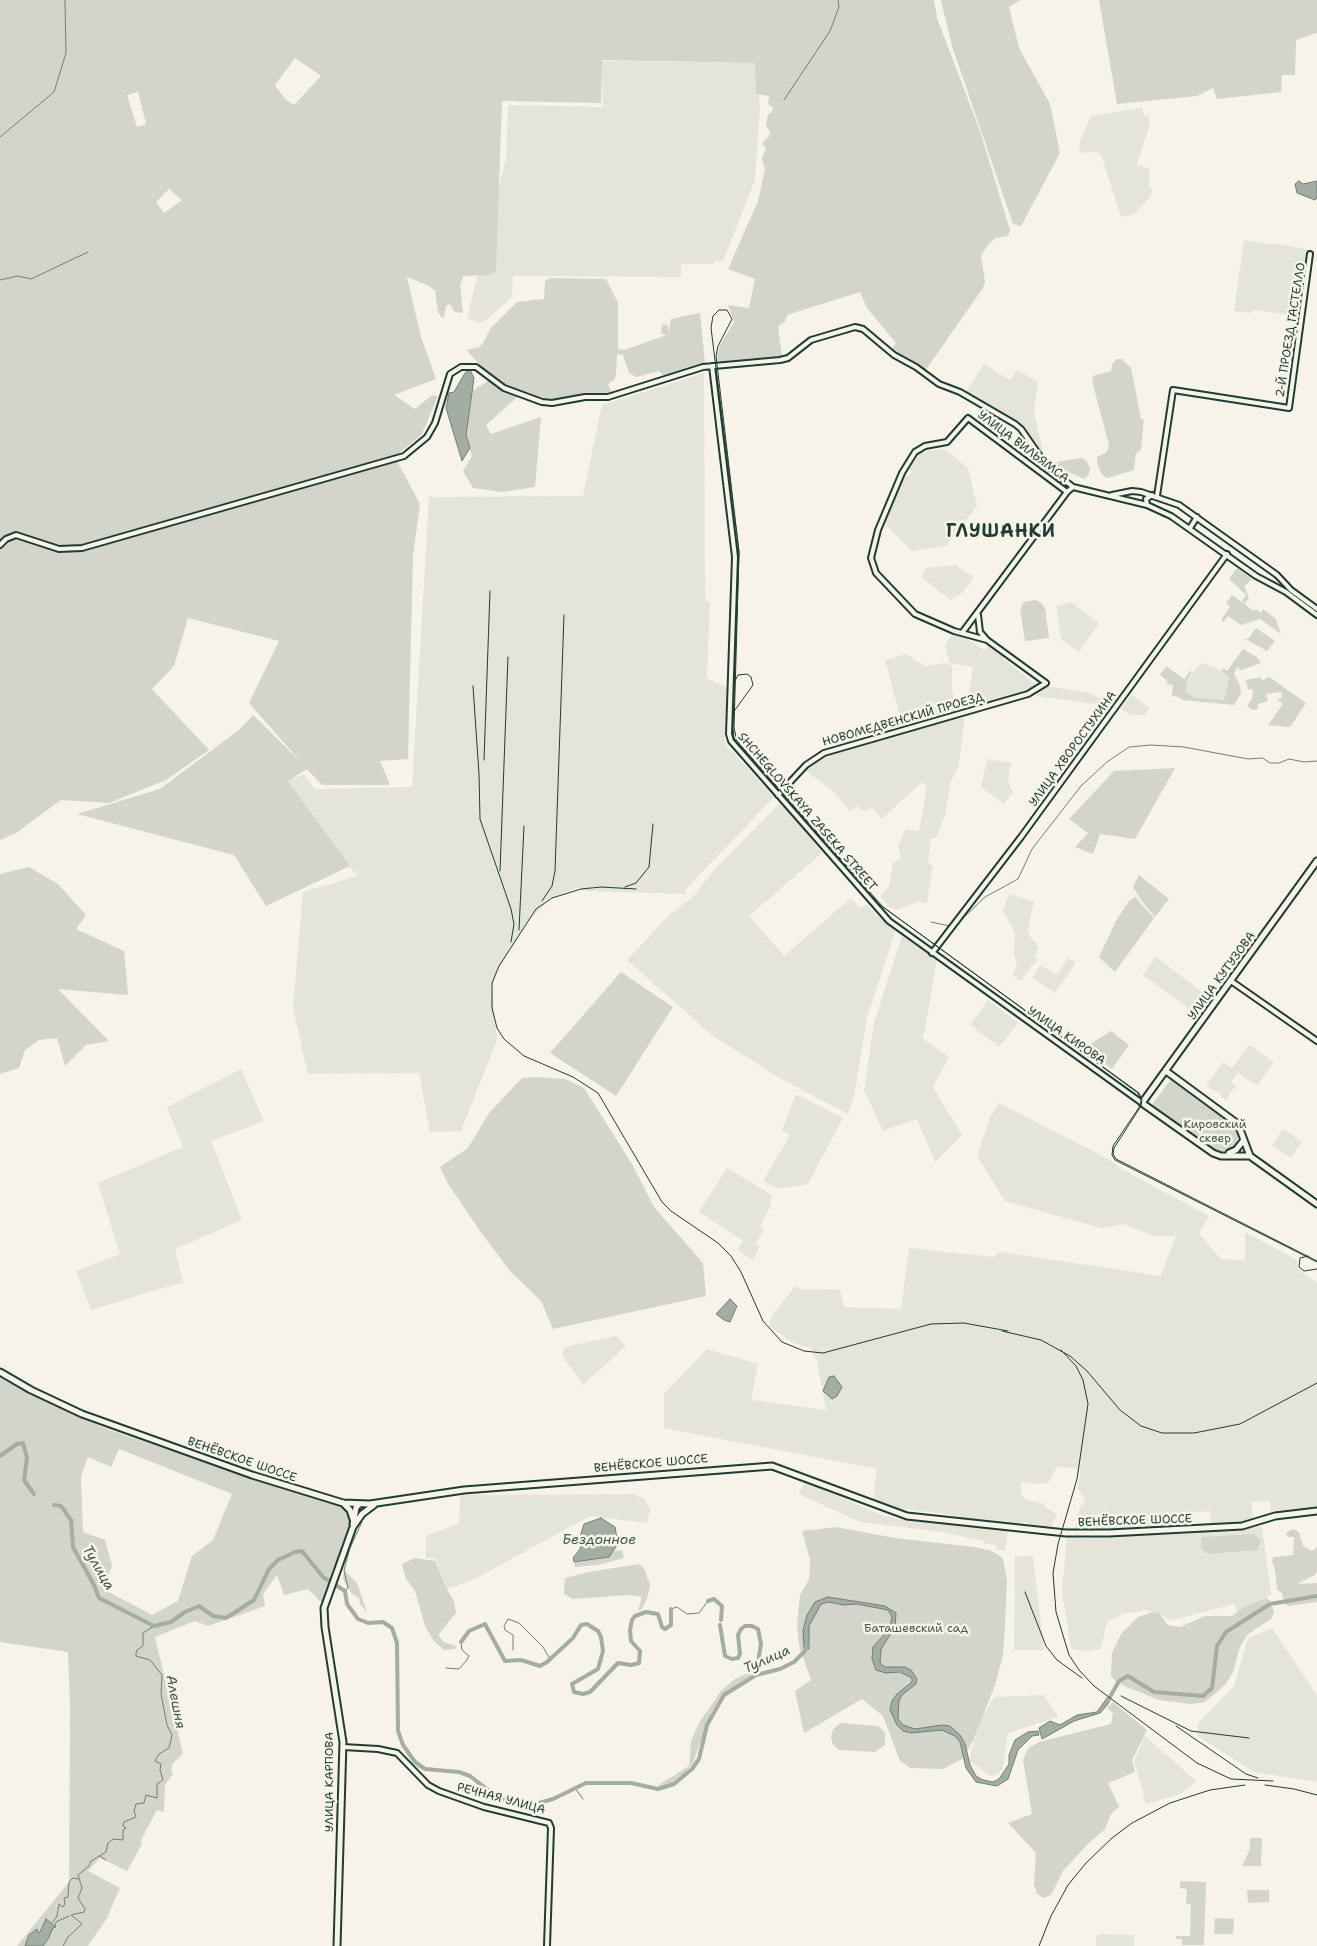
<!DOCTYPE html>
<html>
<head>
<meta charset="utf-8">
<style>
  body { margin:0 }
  canvas { display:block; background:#f7f3e8 }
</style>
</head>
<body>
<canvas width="1317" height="1946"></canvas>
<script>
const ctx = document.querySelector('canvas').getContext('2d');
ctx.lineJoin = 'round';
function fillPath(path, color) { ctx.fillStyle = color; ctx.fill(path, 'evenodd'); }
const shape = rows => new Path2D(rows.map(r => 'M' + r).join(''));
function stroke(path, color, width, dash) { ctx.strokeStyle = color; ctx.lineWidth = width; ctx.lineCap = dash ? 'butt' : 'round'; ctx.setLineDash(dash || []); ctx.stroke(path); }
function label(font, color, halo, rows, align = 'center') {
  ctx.font = font + ' "Shantell Sans",sans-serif'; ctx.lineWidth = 5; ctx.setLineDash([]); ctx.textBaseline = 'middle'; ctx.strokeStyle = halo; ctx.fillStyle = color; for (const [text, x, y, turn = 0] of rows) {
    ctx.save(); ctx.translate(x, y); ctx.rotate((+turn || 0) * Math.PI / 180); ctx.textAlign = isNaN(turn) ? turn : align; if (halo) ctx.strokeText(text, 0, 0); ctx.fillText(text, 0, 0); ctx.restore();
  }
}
fillPath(shape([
  [601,61,756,63,760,109,755,180,723,261,716,261,713,264,681,264,681,277,513,276,512,297,486,320,479,323,467,318,506,159,508,105,603,107],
  [1142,108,1144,116,1148,115,1150,124,1137,164,1150,169,1149,188,1152,188,1151,196,1134,214,1121,217,1102,157,1098,152,1082,153,1079,150,1080,141,1091,116],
  [1244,240,1269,244,1273,243,1309,250,1299,316,1254,310,1250,313,1234,311],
  [984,364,1010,380,1017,370,1038,382,1034,412,1045,462,1021,426,966,392],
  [704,373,705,599,710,603,707,678,728,688,725,744,774,797,686,889,686,894,583,891,579,887,543,901,546,904,530,919,498,970,492,988,497,1040,461,1131,430,1132,419,1073,308,1074,293,1008,303,892,357,876,288,781,304,774,315,789,412,787,429,497,583,496,602,405],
  [945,449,968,468,977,506,946,546,912,551,885,524,905,475,909,476,912,472,909,470,921,452],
  [956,565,974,578,961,594,950,600,921,577,926,568],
  [1071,602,1099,623,1079,652,1061,639,1056,606],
  [953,634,966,638,984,650,990,644,1005,654,1003,658,1037,686,1033,689,966,709,973,667,949,663,945,644],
  [906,654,925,666,946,663,952,666,952,690,957,711,914,721,911,717,901,719,885,660],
  [1201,663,1215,667,1229,677,1224,700,1196,698,1186,691,1187,680],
  [1046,686,1090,693,1104,700,1103,705,1036,696],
  [1131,695,1150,708,1145,715,1131,715,1121,709],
  [960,718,965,719,958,768,951,781,945,815,936,838,931,839,928,862,933,866,927,903,918,902,896,910,889,907,880,896,889,887,893,863,901,858,898,846,906,829,919,831,927,786,922,782,882,819,872,808,865,812,857,806,850,811,833,791,805,770,814,761,825,754],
  [987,759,1011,763,1008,782,1013,792,1004,804,981,787],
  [781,802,822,853,749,916,784,956,851,898,860,908,866,904,879,918,896,929,867,1017,855,1092,848,1114,783,1080,713,1036,627,960,670,914,693,897,715,869],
  [1009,894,1034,901,1028,928,1029,935,1038,946,1035,957,1038,959,1034,965,1031,964,1031,967,1021,981,1012,975,1017,965,1014,954,1015,933,1003,911],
  [902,936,937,960,923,1039,949,1057,933,1087,962,1135,935,1162,917,1119,883,1131,864,1090,874,1023],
  [1156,957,1202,992,1189,1009,1143,975],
  [1068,958,1076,962,1055,993,1032,978,1040,965,1057,975],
  [988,1000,1018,1023,999,1047,970,1025],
  [1249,1045,1274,1062,1257,1086,1238,1073,1231,1082,1236,1085,1226,1100,1221,1097,1222,1095,1206,1086,1223,1062,1232,1068],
  [241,1069,264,1121,211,1141,242,1220,175,1249,183,1282,91,1310,76,1271,120,1254,98,1183,183,1147,167,1107],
  [796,1094,843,1118,808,1184,778,1189,763,1181,790,1135,782,1130],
  [999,1103,1110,1160,1120,1168,1209,1216,1199,1234,1221,1259,1245,1260,1245,1232,1297,1260,1298,1269,1317,1283,1317,1508,1271,1511,1270,1501,1252,1502,1253,1520,1241,1524,1211,1525,1210,1511,1189,1513,1188,1524,1101,1530,1075,1529,1080,1507,1085,1500,1078,1488,1081,1469,1057,1467,1048,1483,1038,1484,1021,1482,1021,1495,1027,1500,1045,1504,1045,1507,1057,1514,1051,1527,1029,1525,1029,1523,1023,1522,1022,1525,976,1520,940,1513,902,1509,873,1499,877,1469,664,1428,664,1394,707,1349,758,1364,751,1400,826,1410,817,1361,811,1348,793,1343,769,1326,772,1316,795,1286,800,1289,840,1290,844,1307,901,1309,909,1248,994,1257,1000,1252,1161,1276,1179,1227,1174,1236,1154,1236,1124,1224,1101,1228,1005,1201,977,1156,990,1117],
  [1283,1129,1302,1142,1291,1158,1272,1145],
  [727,1168,772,1195,770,1207,760,1226,764,1230,756,1243,760,1246,753,1260,737,1250,743,1241,699,1212],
  [616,1336,626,1346,583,1385,562,1355,565,1347],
  [805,1482,884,1516,904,1520,1008,1530,1005,1551,997,1550,995,1545,983,1543,983,1541,942,1532,860,1522,799,1494],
  [634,1494,645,1499,650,1510,647,1523,590,1516,473,1580,447,1589,435,1559,426,1558,426,1536,459,1523,460,1495],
  [1262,1527,1271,1594,1248,1608,1237,1610,1234,1604,1173,1620,1147,1610,1123,1614,1107,1621,1101,1649,1087,1651,1071,1649,1062,1591,1067,1535,1084,1538],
  [1028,1555,1033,1557,1044,1650,1014,1650,1015,1557],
  [1272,1628,1317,1695,1317,1782,1254,1772,1197,1736,1199,1722,1234,1686,1248,1638],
  [1044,1695,1058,1717,1008,1733,1003,1769,996,1775,990,1776,970,1761,971,1751,980,1722,994,1697],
  [1145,1736,1196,1781,1181,1794,1146,1804,1134,1761],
  [1099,1934,1134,1935,1134,1946,1096,1946,1096,1937]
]), '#e5e4d9');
fillPath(shape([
  [0,0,934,0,937,18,980,131,1010,230,1008,236,995,238,987,246,981,256,985,282,983,288,925,371,891,350,896,343,867,308,860,292,787,315,785,322,778,326,782,357,719,366,717,355,720,345,734,322,728,305,749,308,755,279,728,269,758,201,765,169,762,159,766,148,763,145,763,141,769,137,770,131,766,126,768,114,772,112,773,107,768,104,769,96,756,94,755,63,602,60,601,103,502,101,496,271,488,275,463,276,460,286,463,312,459,313,454,311,450,304,446,306,444,317,442,318,438,312,435,290,427,285,407,277,421,337,436,379,394,395,415,409,432,395,438,396,422,434,395,457,420,504,413,556,408,759,380,761,390,785,322,785,307,769,288,781,350,866,266,906,234,855,77,814,160,789,239,730,253,715,301,762,249,703,279,641,188,618,174,666,152,689,209,750,166,780,109,803,61,800,16,833,0,840,0,549,3,546,0,543],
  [295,58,321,76,294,105,285,99,275,85],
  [138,92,146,124,137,127,127,95],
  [169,189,182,200,164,213,156,202],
  [941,0,1020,0,1009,7,1019,48,1050,104,1060,153,1021,226,1013,224,952,46],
  [1099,0,1317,0,1317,33,1296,40,1295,75,1282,75,1281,92,1217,99,1213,88,1197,96,1117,104],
  [550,278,606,279,618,303,618,349,624,350,667,335,661,334,662,324,668,325,668,334,671,319,700,313,705,363,664,376,659,371,636,377,629,373,623,355,617,354,616,375,614,380,608,384,612,393,549,400,524,391,486,425,491,434,541,417,535,487,502,492,473,488,463,471,472,456,466,436,472,391,493,378,466,350,479,347,483,343,491,328,517,302,544,299,545,281],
  [1117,359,1122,359,1131,368,1141,419,1144,419,1141,450,1136,453,1134,470,1108,478,1102,475,1097,462,1097,457,1107,452,1109,445,1092,381,1093,376,1111,371,1112,364],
  [1081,458,1086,460,1090,468,1089,474,1084,479,1052,465,1052,463],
  [1237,568,1252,579,1244,586,1249,598,1245,603,1242,601,1246,595,1229,579],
  [1232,595,1254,611,1256,609,1261,613,1263,609,1276,619,1281,634,1260,619,1241,625,1228,616,1224,622,1221,620,1230,607,1226,603],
  [1035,600,1040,602,1045,608,1049,638,1025,641,1020,609,1024,602],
  [1256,628,1275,641,1267,651,1246,639,1242,642,1244,639,1248,639],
  [1243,649,1257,657,1261,663,1241,670,1237,667,1234,674,1240,685,1241,693,1234,705,1182,700,1179,697,1172,696,1173,685,1166,684,1168,681,1160,675,1166,666,1184,679,1190,671,1192,672,1187,680,1186,692,1196,698,1224,700,1229,677,1221,671,1223,668,1227,671],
  [1268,676,1306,703,1290,727,1268,725,1283,704,1277,700,1282,698,1281,692,1266,694,1268,701,1258,704,1258,709,1253,710,1247,706,1252,699,1253,690,1248,689,1246,680,1261,677,1262,680,1268,678],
  [1175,768,1135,839,1100,834,1093,854,1075,847,1088,833,1069,819,1114,771],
  [29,867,58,884,86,915,76,929,124,951,128,995,58,989,109,1041,86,1045,65,1066,57,1038,39,1040,25,1050,19,1068,0,1074,0,874],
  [1139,875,1169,899,1155,917,1141,900,1133,887],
  [1135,897,1154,918,1115,972,1099,957,1117,919,1129,901],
  [621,972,673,1007,616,1096,550,1053],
  [1111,1031,1129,1045,1112,1069,1087,1051,1092,1043],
  [535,1077,565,1079,584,1088,632,1164,654,1207,703,1263,706,1296,553,1329,541,1301,510,1271,480,1231,447,1182,440,1167,468,1148,489,1113,522,1078],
  [1171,1079,1234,1125,1239,1134,1235,1147,1223,1151,1213,1150,1151,1106],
  [0,1378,80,1418,110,1430,259,1481,341,1504,347,1508,351,1517,351,1523,322,1603,308,1589,284,1595,277,1575,263,1594,265,1606,208,1626,195,1621,155,1637,183,1754,173,1763,171,1769,173,1774,165,1785,164,1812,157,1810,141,1840,142,1844,127,1871,100,1858,88,1871,120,1888,107,1918,88,1946,43,1946,53,1926,45,1923,40,1932,36,1931,25,1946,17,1946,69,1882,70,1709,68,1652,0,1642],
  [119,1449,232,1494,213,1540,192,1556,178,1601,152,1615,103,1589,112,1566,105,1540,83,1532,81,1476,88,1457,111,1467],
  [836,1527,895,1538,974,1547,992,1551,1003,1558,1007,1581,1005,1625,1003,1655,995,1685,973,1741,962,1759,943,1769,910,1768,900,1761,883,1716,862,1699,804,1733,795,1691,811,1680,799,1645,797,1624,800,1595,809,1580,810,1560,802,1531],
  [1293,1529,1299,1532,1303,1546,1312,1551,1317,1547,1317,1571,1315,1575,1297,1584,1317,1583,1317,1602,1288,1606,1284,1603,1282,1593,1277,1590,1275,1570,1272,1561,1273,1557,1293,1555,1294,1537,1288,1537,1286,1533],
  [1255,1534,1261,1541,1257,1550,1208,1554,1201,1548,1201,1537],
  [622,1550,624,1558,598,1565,575,1567,574,1563,609,1557,614,1551],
  [414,1558,435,1561,447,1589,454,1601,456,1613,438,1635,444,1642,456,1646,455,1649,444,1650,433,1640,425,1626,415,1591,406,1579,402,1564],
  [639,1564,644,1568,650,1585,647,1599,641,1610,638,1610,642,1597,628,1595,573,1599,564,1594,565,1578,589,1572],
  [344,1570,357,1583,367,1612,360,1604,359,1598,351,1593,343,1579],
  [1266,1598,1271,1601,1274,1613,1271,1619,1248,1634,1240,1647,1233,1672,1226,1684,1205,1702,1191,1704,1159,1700,1124,1686,1114,1680,1111,1675,1112,1653,1121,1634,1138,1617,1153,1612,1159,1613,1168,1625,1180,1627,1205,1616,1232,1616,1239,1610],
  [748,1673,753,1675,722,1695,712,1711,693,1763,681,1777,668,1785,657,1786,689,1766,691,1741,699,1723,721,1691,735,1679],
  [1113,1702,1147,1730,1132,1760,1135,1772,1108,1783,1119,1807,1111,1814,1105,1829,1087,1845,1063,1871,1051,1895,1044,1898,1037,1894,1034,1885,1036,1853,1008,1823,1032,1814,1023,1760,1028,1748,1039,1742,1111,1724,1113,1713,1107,1708],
  [841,1723,878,1726,885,1732,885,1745,875,1752,839,1750,833,1745,831,1737,833,1729],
  [1250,1838,1262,1838,1261,1866,1242,1866,1250,1849],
  [1180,1881,1206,1882,1204,1945,1182,1945,1182,1939,1176,1939,1176,1936,1190,1936,1191,1904,1186,1904,1187,1889,1180,1888],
  [1247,1890,1269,1890,1269,1902,1248,1903],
  [1215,1918,1234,1919,1233,1934,1214,1934]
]), '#d3d5ca');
const water = shape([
  [1299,181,1303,184,1317,181,1317,198,1315,200,1297,193,1295,184,1299,181],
  [470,370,474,378,466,435,470,448,462,461,446,408,449,393,454,392,465,373,470,370],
  [730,1299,737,1306,730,1322,724,1320,716,1314,730,1299],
  [834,1376,842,1387,837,1396,832,1399,823,1391,829,1377,834,1376],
  [601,1518,615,1527,618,1544,609,1557,574,1562,573,1558,580,1549,581,1544,579,1540,584,1524,601,1518],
  [828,1597,885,1606,896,1613,895,1627,881,1649,880,1663,885,1667,905,1667,911,1670,917,1679,916,1684,902,1695,899,1701,898,1719,903,1725,915,1729,942,1725,950,1726,960,1735,965,1744,970,1765,976,1776,983,1780,993,1782,999,1779,1009,1764,1009,1755,1015,1740,1028,1732,1038,1731,1039,1735,1032,1736,1018,1750,1008,1779,997,1786,976,1782,966,1768,960,1742,955,1736,942,1730,911,1733,903,1731,897,1725,890,1710,892,1701,897,1694,912,1682,912,1678,900,1672,886,1673,876,1670,872,1659,873,1647,890,1628,892,1617,888,1610,857,1604,843,1605,829,1602,821,1604,809,1626,809,1649,804,1648,803,1630,807,1615,815,1602,828,1597],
  [1107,1698,1110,1700,1108,1704,1100,1713,1074,1721,1042,1739,1039,1728,1050,1721,1060,1725,1077,1715,1097,1712,1107,1698],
  [46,1919,56,1927,53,1928,48,1939,43,1946,25,1946,29,1935,37,1929,38,1933,40,1932,46,1919]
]);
fillPath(water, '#a4ada3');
stroke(water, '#6f8077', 1);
stroke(shape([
  [784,100,830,31,839,7,838,0],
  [0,137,54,92,66,53,65,0],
  [0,280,18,276,31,279,88,252],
  [931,922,950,926],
  [956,925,985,897,1018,879,1032,849,1081,786,1107,762,1129,747,1151,745,1184,747,1248,759,1263,758,1270,763,1279,763,1289,759,1304,762,1317,761],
  [345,1591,348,1588,344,1570,350,1548,362,1522],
  [671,1609,677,1607,687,1614,699,1613,708,1601],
  [513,1650,513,1635,505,1630,504,1626,508,1619,519,1623,543,1647,550,1659],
  [446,1668,459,1669,466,1661,469,1656,462,1650,461,1642],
  [575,1788,583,1799],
  [100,1856,106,1860],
  [52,1923,57,1916,59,1904,63,1907,65,1904,64,1898,68,1897,69,1882,73,1878,78,1879],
  [55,1926,56,1922,69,1916],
  [63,1946,68,1937,82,1924,71,1915,84,1912,85,1909,78,1898,82,1888,78,1875,89,1866,91,1861,106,1852,108,1843,113,1839,123,1840,123,1830,126,1828,123,1826,124,1822,136,1817,134,1811,136,1804,144,1803,146,1795,157,1798,157,1784,163,1780,160,1770,161,1764,155,1761,159,1754,169,1748,172,1735,167,1725,161,1694,162,1675,150,1660,136,1656,136,1653,137,1650,143,1646,143,1633,154,1626]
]), '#6f8077', 1);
stroke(shape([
  [0,1456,17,1444,23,1443,27,1458,24,1480,34,1494],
  [54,1505,61,1506,71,1520,73,1547,94,1585,99,1598,154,1626,171,1622,185,1612,199,1606,213,1616,226,1618,254,1600,269,1569,278,1560,295,1552,302,1551,323,1577,345,1591,347,1604,358,1619,368,1623,383,1622,392,1628,397,1643,398,1731,403,1745,415,1762,425,1769,459,1772,470,1776,497,1797,517,1804,532,1805,553,1799,586,1783,631,1783,658,1789,674,1784,692,1769,699,1759,707,1725,724,1695,756,1675,780,1669,794,1662,805,1651,807,1644],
  [708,1601,714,1599,722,1606,721,1620],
  [720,1625,725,1656,732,1659,738,1658,740,1654,738,1635,741,1629,745,1626,752,1626,758,1629,761,1644,756,1675],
  [461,1642,469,1631,485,1624,505,1661,521,1660,540,1666,547,1662,573,1638,581,1625,587,1624,598,1631,601,1637,603,1651,598,1669,572,1684,574,1692,583,1694,590,1692,618,1663,631,1665,639,1663,640,1651,631,1641,630,1630,632,1620,635,1616,646,1612,658,1614,662,1627,665,1629,671,1625,671,1609],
  [1107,1702,1119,1681,1128,1676,1154,1692,1203,1696,1212,1688,1217,1646,1226,1632,1270,1604,1317,1596]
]), '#a4ada3', 4);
const minor = shape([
  [712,366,735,557,729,734,731,741,889,921,1142,1103],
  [1112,495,1132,491,1141,492,1179,505,1277,575,1291,590,1317,609],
  [1157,496,1173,390,1289,408,1310,254],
  [1147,505,1146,499,1152,495],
  [1190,528,1197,517],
  [0,545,6,539,16,535,59,549,82,548,404,456,427,437,435,423,450,374,461,367,476,367,504,388,542,402,552,403,585,397,608,397,703,367,780,360,788,358,811,340,855,327,863,329,894,355,916,367,939,384,960,392,1015,424,1021,429,1046,465,1073,487,1147,505,1171,516,1256,576,1286,592,1317,615],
  [978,615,980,632,987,640],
  [962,633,1067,492,1073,487],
  [778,795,806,765,824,753,1028,694,1046,683,987,640,954,631,915,614,876,573,871,558,878,530,902,473,915,452,925,446,947,442,968,418,1067,492],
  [932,953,1021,837,1227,554],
  [1231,981,1317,1041],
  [343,1747,378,1749,397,1753,428,1785,439,1791,484,1807,549,1823,551,1828,547,1946]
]);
const major = shape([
  [1166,1071,1238,1124,1250,1156,1317,1204],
  [1229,1153,1236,1150,1243,1141],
  [1250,1156,1221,1156,1213,1153,1142,1103,1317,861],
  [0,1372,31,1390,82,1414,252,1475,343,1503,370,1504,464,1490,772,1466,907,1516,1066,1533,1109,1533,1242,1526,1275,1516,1317,1511],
  [343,1503,350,1510,353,1519],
  [353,1524,356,1508,359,1504],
  [337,1946,343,1742,325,1627,324,1608,353,1527,362,1514,374,1505]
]);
stroke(minor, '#1f3d34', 8);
stroke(major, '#1f3d34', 9);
stroke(minor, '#f7f3e8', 4);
stroke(major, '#f7f3e8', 5);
stroke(shape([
  [735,681,738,675,747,674,751,677,753,685,735,710],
  [1308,1256,1300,1258,1299,1267,1304,1271,1317,1269],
  [1317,1261,1116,1159,1113,1154,1114,1148,1141,1106,1142,1100,1139,1093,883,907,737,741,734,728,739,552,716,356,718,346,732,319,727,310,719,310,713,316,711,328,739,552,733,728,734,738,879,904,1138,1093,1141,1100,1140,1106,1113,1146,1112,1155,1115,1160,1317,1262]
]), '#1f3d34', 1);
stroke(shape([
  [473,686,479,774,480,819,511,909,514,924,511,942],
  [484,760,490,591],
  [500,871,508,657],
  [625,887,636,883,649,867,653,824],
  [636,889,601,887,581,889,552,898,536,909,499,966,492,983,492,1008,497,1028,504,1039,524,1056,573,1077,598,1093,662,1202,671,1211,718,1243,731,1256,741,1272,763,1321,782,1342,804,1351,823,1353,931,1324,964,1323,1008,1331],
  [542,901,552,886,555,871,564,615],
  [519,930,524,826],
  [1002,1331,1041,1340,1070,1356,1087,1371,1120,1410,1141,1426,1162,1433,1194,1433,1240,1424,1317,1383],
  [1061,1350,1076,1366,1083,1380,1088,1404,1077,1479,1058,1544,1053,1573,1056,1612,1069,1655,1079,1670,1094,1686,1197,1763,1231,1779,1273,1781],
  [1025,1592,1046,1646,1057,1660,1082,1678],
  [1121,1696,1191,1731,1249,1738],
  [1176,1726,1246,1774,1258,1778],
  [1265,1785,1294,1789,1317,1795],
  [1039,1946,1051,1916,1068,1885,1086,1863,1112,1838,1132,1823,1170,1803,1210,1790,1245,1785]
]), '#1f3d34', 1);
label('12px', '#1f3d34', '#f7f3e8', [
  ["2-Й ПРОЕЗД ГАСТЕЛЛО",1291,330,-81],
  ["УЛИЦА ВИЛЬЯМСА",1023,447,37],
  ["НОВОМЕДВЕНСКИЙ ПРОЕЗД",903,720,-16],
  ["УЛИЦА ХВОРОСТУХИНА",1073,749,-54],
  ["SHCHEGLOVSKAYA ZASEKA STREET",807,812,49],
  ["УЛИЦА КУТУЗОВА",1222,976,-54],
  ["УЛИЦА КИРОВА",1066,1036,35],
  ["ВЕНЁВСКОЕ ШОССЕ",242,1460,19],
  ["ВЕНЁВСКОЕ ШОССЕ",651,1464,-5],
  ["ВЕНЁВСКОЕ ШОССЕ",1135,1521,-2],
  ["УЛИЦА КАРПОВА",330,1782,-90],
  ["РЕЧНАЯ УЛИЦА",501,1799,15]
]);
label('12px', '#435b52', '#f7f3e8', [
  ["Кировский",1215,1125],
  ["сквер",1215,1139],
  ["Баташевский сад",916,1629]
]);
label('italic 14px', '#405950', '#f7f3e8', [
  ["Бездонное",599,1540],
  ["Тулица",98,1568,60],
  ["Тулица",767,1660,-24],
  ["Алешня",175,1702,79]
]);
ctx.letterSpacing = '1px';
label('bold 18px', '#1f3d34', '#f7f3e8', [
  ["ГЛУШАНКИ",1001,532]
]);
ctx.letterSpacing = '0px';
</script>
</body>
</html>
